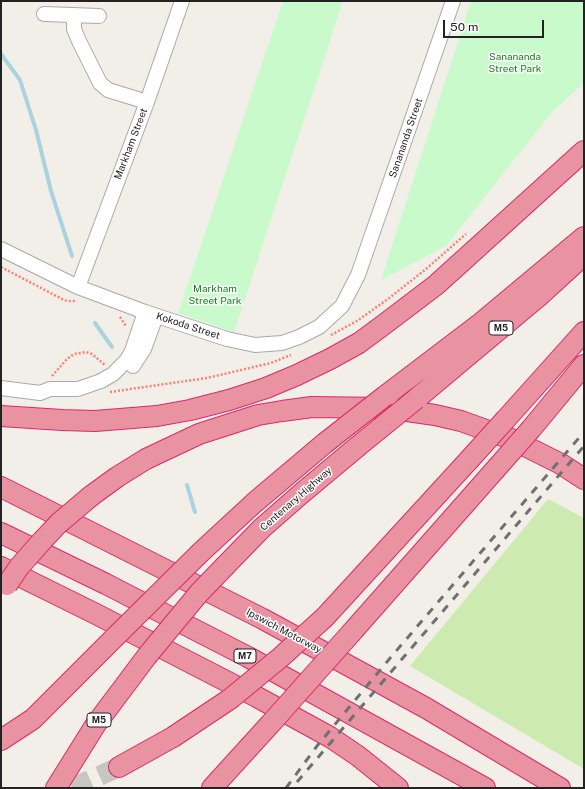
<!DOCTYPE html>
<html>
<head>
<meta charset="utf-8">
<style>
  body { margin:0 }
  #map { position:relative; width:585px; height:789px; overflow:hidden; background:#f2efe9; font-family:"Public Sans",sans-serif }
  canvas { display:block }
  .frame { position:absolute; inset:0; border:2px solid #222; pointer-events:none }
  .scale { position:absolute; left:443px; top:20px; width:101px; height:18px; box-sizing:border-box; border:2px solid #222; border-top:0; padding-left:5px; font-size:12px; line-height:14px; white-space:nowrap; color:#222; -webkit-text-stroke:3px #fff; paint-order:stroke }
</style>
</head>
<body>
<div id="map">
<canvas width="585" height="789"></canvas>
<div class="frame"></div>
<div class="scale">50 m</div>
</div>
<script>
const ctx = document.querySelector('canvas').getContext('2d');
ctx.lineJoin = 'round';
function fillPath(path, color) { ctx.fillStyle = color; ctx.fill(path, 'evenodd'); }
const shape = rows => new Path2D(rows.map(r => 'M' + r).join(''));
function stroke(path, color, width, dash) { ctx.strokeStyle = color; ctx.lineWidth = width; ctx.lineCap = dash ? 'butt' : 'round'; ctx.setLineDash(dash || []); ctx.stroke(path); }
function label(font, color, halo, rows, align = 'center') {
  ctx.font = font + ' "Public Sans",sans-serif'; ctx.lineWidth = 3; ctx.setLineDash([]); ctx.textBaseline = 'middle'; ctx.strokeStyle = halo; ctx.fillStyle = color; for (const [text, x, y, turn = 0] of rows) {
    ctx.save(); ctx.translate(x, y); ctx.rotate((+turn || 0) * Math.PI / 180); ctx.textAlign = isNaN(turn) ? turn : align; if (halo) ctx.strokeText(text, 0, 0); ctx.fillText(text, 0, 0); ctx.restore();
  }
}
fillPath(shape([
  [548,499,584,518,584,769,410,666]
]), '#cdebb0');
fillPath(shape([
  [283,1,343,1,234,332,178,313],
  [471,1,584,1,584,83,552,112,446,246,381,280]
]), '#c8facc');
stroke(shape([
  [1,54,20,80,36,130,51,191,72,256],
  [95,323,112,347],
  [187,485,195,512]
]), '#aad3df', 4);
stroke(shape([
  [72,788,119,767]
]), '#c8c6c1', 20, [20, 10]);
const minor = shape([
  [44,14,99,16],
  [74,15,74,29,79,41,100,83,108,90,147,102],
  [1,249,78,287,145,312,227,339,255,345,282,343,299,337,319,327,342,306,358,275,453,1],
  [78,287,147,102,182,1],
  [133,366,144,349,156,316],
  [1,388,40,393,50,389,78,389,101,381,113,374,126,361,132,351,145,312]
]);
const highway = shape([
  [385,396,481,323,584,237],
  [416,399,539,296,584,255],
  [1,416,62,420,95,421,157,416,190,410,229,400,266,388,297,375,330,359,359,343,386,323,436,285,584,151],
  [506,419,584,332],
  [531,429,584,365],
  [1,487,263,619,426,708,560,788],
  [91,496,117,477,146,459,199,434,258,415,282,411,312,407,386,408,435,415,461,421,511,439,561,464,584,479],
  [1,533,106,584,248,657,485,788],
  [201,552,254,503,325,443],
  [226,565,262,528,302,493,357,447],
  [1,567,96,614,257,697,330,737,358,756,398,788],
  [325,617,468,461],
  [352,632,494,471],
  [1,740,33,719,114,638],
  [119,767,173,737,230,699],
  [56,788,96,724,147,656],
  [212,788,272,722]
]);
stroke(minor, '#a9a9a9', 16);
stroke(highway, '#dc2a67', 22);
stroke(shape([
  [1,267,62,299,67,301,77,301],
  [120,317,126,326],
  [331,335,357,321,388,299,426,269,466,234],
  [52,376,67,359,74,354,86,352,92,354,105,365],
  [110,392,207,378,271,363,291,355]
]), '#fa8072', 2.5, [2, 2]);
stroke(minor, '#fff', 14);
stroke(highway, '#e892a2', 20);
stroke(shape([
  [297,782,584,446],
  [286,788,317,746,391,657,584,432]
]), '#707070', 3, [8, 8]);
const highwayBridge = shape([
  [325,443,385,396],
  [357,447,416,399],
  [468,461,506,419],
  [494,471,531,429],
  [7,585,19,567,42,541,59,523,91,496],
  [114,638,201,552],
  [147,656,199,593,226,565],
  [230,699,281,657,325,617],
  [272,722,352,632]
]);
stroke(highwayBridge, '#dc2a67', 22, []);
stroke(highwayBridge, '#e892a2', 20);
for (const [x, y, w] of [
  [501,328,24],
  [245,656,22],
  [99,720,24]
]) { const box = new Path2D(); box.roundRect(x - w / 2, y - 7, w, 14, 3); ctx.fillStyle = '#fff'; ctx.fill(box); stroke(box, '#222', 1); }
label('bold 9px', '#222', null, [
  ["M5",501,328],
  ["M7",245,656],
  ["M5",99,720]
]);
label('10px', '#0c8416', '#fff', [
  ["Sanananda",515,57],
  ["Street Park",515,69],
  ["Markham",215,289],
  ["Street Park",215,301]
]);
label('10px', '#222', '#fff', [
  ["Sanananda Street",406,138,-71],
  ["Markham Street",131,144,-69],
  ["Kokoda Street",188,326,18],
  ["Centenary Highway",296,499,-41],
  ["Ipswich Motorway",284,631,28]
]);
</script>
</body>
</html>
